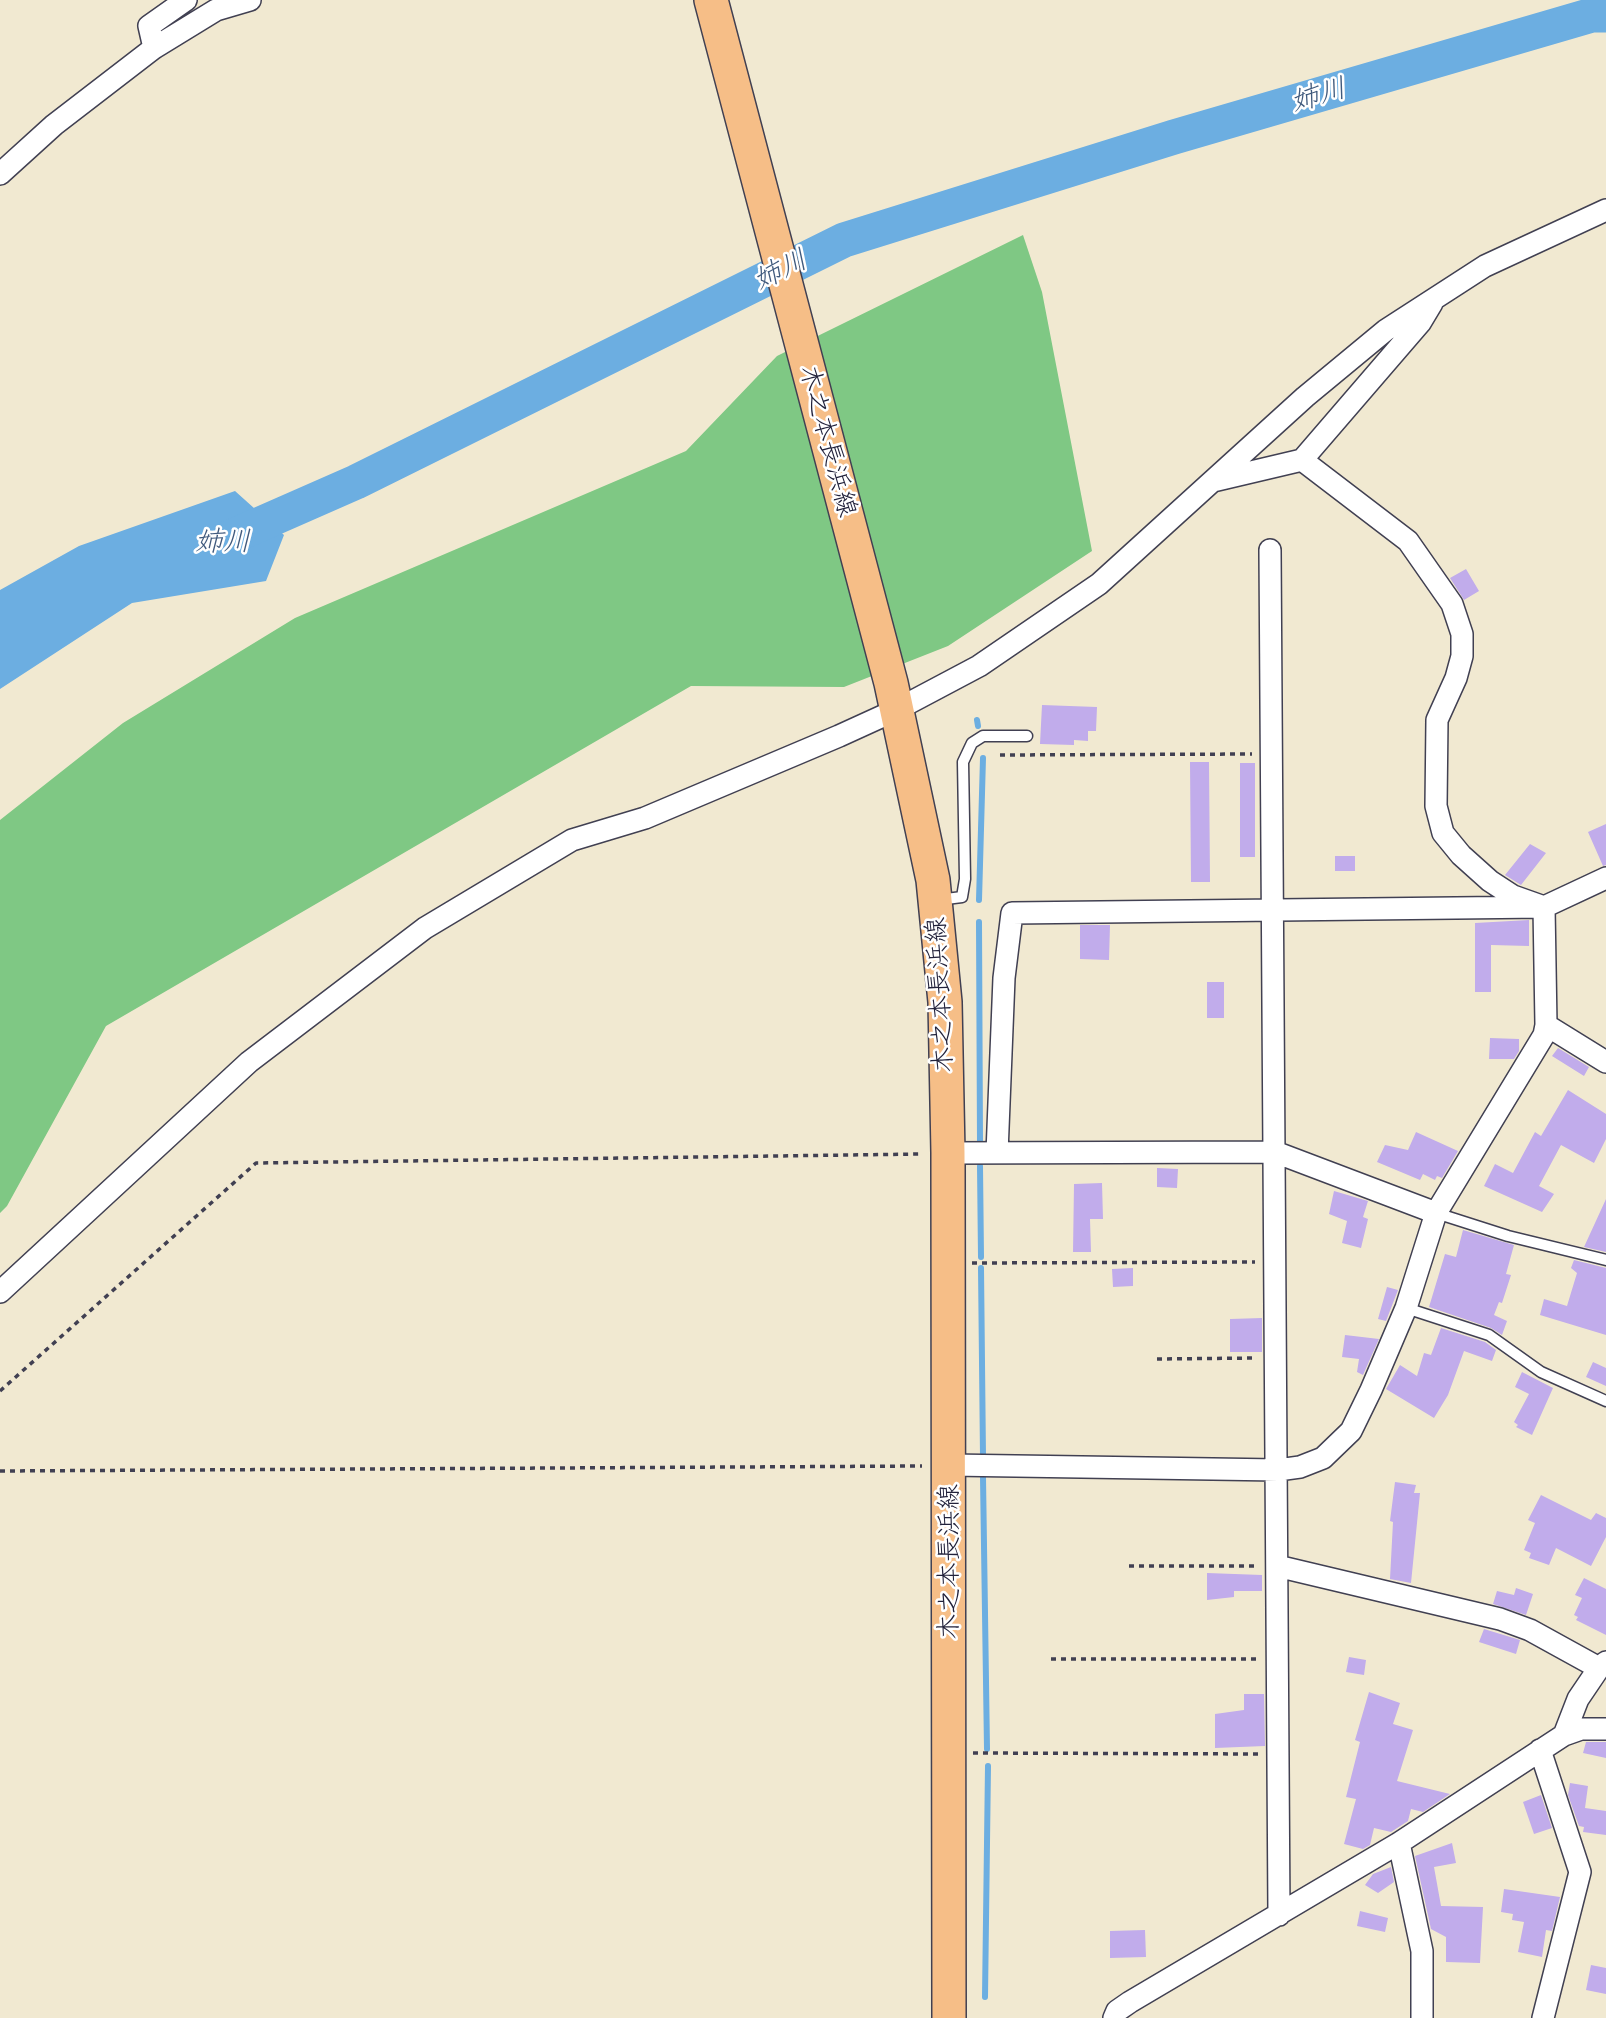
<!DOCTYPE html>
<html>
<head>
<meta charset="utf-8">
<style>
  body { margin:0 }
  canvas { display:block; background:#f1e9d1 }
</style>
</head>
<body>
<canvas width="1606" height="2018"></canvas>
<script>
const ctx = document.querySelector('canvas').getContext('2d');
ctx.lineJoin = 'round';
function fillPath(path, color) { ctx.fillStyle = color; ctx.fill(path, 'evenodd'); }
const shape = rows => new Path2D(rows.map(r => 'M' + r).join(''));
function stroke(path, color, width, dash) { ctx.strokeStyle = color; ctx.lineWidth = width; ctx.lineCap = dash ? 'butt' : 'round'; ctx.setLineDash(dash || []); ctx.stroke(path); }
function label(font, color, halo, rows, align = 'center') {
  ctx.font = font + ' "Shantell Sans","Klee One",sans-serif'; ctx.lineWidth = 5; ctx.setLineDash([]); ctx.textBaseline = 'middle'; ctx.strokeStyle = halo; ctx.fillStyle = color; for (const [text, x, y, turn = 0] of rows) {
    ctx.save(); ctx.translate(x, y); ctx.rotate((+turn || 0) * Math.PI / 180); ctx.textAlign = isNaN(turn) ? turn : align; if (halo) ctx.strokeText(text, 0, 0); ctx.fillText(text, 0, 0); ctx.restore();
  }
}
fillPath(shape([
  [1023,235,1042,292,1092,551,948,646,844,687,691,686,106,1026,7,1206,0,1213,0,820,123,723,295,618,686,451,777,356]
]), '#7fc884');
fillPath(shape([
  [235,491,284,535,266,581,132,603,0,689,0,590,79,546]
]), '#6caee1');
stroke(shape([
  [977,720,978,726],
  [979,900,983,758],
  [979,922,980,1144],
  [980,1166,981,1257],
  [981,1268,983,1457],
  [983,1477,987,1749],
  [985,1997,988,1766]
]), '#6caee1', 6);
stroke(shape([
  [224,540,356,482,844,240,1174,137,1592,15,1606,15]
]), '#6caee1', 35);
fillPath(shape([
  [1466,569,1479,591,1464,600,1450,578],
  [1042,705,1097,707,1096,731,1088,731,1088,741,1074,740,1074,745,1040,744],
  [1190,762,1209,762,1210,882,1191,882],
  [1240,763,1255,763,1255,857,1240,857],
  [1606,824,1606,865,1603,866,1588,832],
  [1530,844,1546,853,1521,885,1505,875],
  [1335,856,1355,856,1355,871,1335,871],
  [1529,920,1529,946,1491,945,1491,992,1475,992,1475,923],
  [1080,925,1110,925,1109,960,1080,959],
  [1207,982,1224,982,1224,1018,1207,1018],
  [1490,1038,1519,1039,1519,1051,1514,1059,1489,1059],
  [1558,1048,1589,1067,1584,1076,1552,1056],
  [1568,1090,1606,1114,1606,1139,1594,1163,1561,1145,1539,1186,1554,1194,1542,1212,1484,1186,1495,1164,1513,1173,1535,1132,1541,1136],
  [1416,1132,1458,1151,1442,1178,1437,1176,1435,1180,1423,1174,1420,1180,1377,1162,1385,1145,1408,1150],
  [1157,1168,1178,1169,1177,1188,1157,1187],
  [1102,1183,1103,1219,1090,1219,1091,1252,1073,1252,1074,1184],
  [1334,1191,1368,1201,1363,1217,1368,1219,1361,1248,1342,1243,1347,1221,1329,1214],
  [1606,1199,1606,1252,1584,1247],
  [1463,1230,1514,1245,1506,1274,1511,1275,1502,1303,1499,1302,1494,1315,1507,1321,1502,1335,1491,1328,1429,1307,1445,1254,1456,1257],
  [1574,1260,1606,1268,1606,1335,1540,1315,1544,1299,1567,1306,1577,1273,1571,1268],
  [1133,1268,1133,1286,1113,1287,1112,1269],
  [1387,1287,1398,1290,1386,1321,1378,1319],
  [1262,1318,1262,1352,1230,1352,1230,1319],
  [1441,1328,1485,1342,1496,1350,1492,1361,1464,1351,1448,1395,1434,1418,1386,1389,1400,1365,1417,1376,1424,1353,1431,1355],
  [1345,1335,1379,1339,1363,1375,1357,1372,1359,1359,1342,1357],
  [1593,1362,1606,1368,1606,1386,1586,1377],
  [1522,1372,1553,1388,1532,1435,1516,1427,1518,1425,1514,1422,1529,1394,1515,1387],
  [1395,1482,1416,1485,1414,1493,1420,1493,1411,1583,1390,1579,1393,1522,1390,1521],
  [1541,1495,1591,1520,1596,1513,1606,1518,1606,1537,1591,1566,1556,1548,1549,1565,1529,1558,1531,1553,1524,1550,1535,1523,1528,1520],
  [1207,1573,1262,1575,1262,1591,1234,1591,1234,1597,1207,1600],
  [1584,1578,1606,1589,1606,1635,1576,1620,1578,1617,1574,1615,1582,1598,1575,1595],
  [1516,1588,1533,1594,1526,1615,1493,1604,1497,1591,1514,1595],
  [1484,1629,1520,1640,1516,1654,1479,1642],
  [1349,1657,1366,1660,1364,1675,1346,1672],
  [1369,1692,1400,1703,1393,1724,1413,1730,1397,1781,1450,1794,1423,1812,1411,1809,1408,1821,1391,1832,1374,1828,1370,1845,1363,1849,1344,1844,1356,1799,1346,1797,1360,1742,1355,1740],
  [1244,1694,1264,1694,1265,1746,1215,1748,1215,1714,1244,1710],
  [1586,1742,1606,1742,1606,1758,1583,1753],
  [1570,1783,1588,1786,1585,1808,1606,1811,1606,1835,1583,1832,1584,1827,1579,1826,1568,1795],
  [1541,1795,1552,1828,1534,1834,1523,1802],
  [1452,1843,1456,1863,1434,1867,1441,1906,1483,1907,1480,1963,1446,1962,1446,1937,1431,1929,1415,1856],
  [1391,1867,1394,1882,1378,1893,1365,1885,1373,1874],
  [1504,1889,1560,1897,1552,1931,1546,1930,1542,1957,1518,1952,1524,1922,1512,1920,1513,1914,1501,1912],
  [1360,1911,1388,1918,1385,1932,1357,1926],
  [1145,1930,1146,1957,1110,1958,1110,1931],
  [1591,1965,1606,1968,1606,1994,1586,1990]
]), '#c1aceb');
const lane = shape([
  [938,900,962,897,965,879,963,762,972,743,983,736,1027,736],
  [1436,1213,1508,1236,1606,1260],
  [1406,1308,1489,1335,1541,1372,1606,1401]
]);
const street = shape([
  [154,48,149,26,186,0],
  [0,174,54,125,154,48,216,10,250,0],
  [1302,460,1420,323,1432,303],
  [1213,481,1302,460,1408,541,1452,604,1462,634,1462,656,1456,678,1437,720,1436,806,1443,833,1461,855,1490,881,1513,896,1544,907,1546,1025,1544,1035,1436,1213],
  [1270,550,1279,1915],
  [1546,1025,1606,1062],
  [948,1153,1275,1152,1436,1213,1406,1308,1371,1390,1351,1431,1323,1458,1300,1467,1278,1470,950,1465],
  [997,1153,1004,978,1012,913,1544,907,1606,878],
  [0,1292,249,1062,425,928,572,840,645,818,839,736,896,710,979,666,1099,584,1305,397,1386,330,1485,266,1606,210],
  [1277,1566,1500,1619,1530,1630,1599,1668,1606,1662],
  [1564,1735,1578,1699,1599,1668],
  [1540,1750,1580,1872,1543,2018],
  [1399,1843,1422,1951,1422,2018],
  [1114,2018,1117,2011,1130,2002,1399,1843,1564,1735,1581,1729,1606,1729]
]);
const primary = shape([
  [711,0,891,683,933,880,945,1002,948,1153,949,2018]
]);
stroke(lane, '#414052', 13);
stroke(street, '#414052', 24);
stroke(primary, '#414052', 36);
stroke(shape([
  [1000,755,1252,754],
  [972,1263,1255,1262],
  [1157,1359,1257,1358],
  [0,1391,256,1163,922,1154],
  [0,1471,922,1466],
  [1129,1566,1257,1566],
  [1051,1659,1258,1659],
  [973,1753,1259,1754]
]), '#414052', 3.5, [5, 5]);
stroke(lane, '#fff', 10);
stroke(street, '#fff', 21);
stroke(primary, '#f6be87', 33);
label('26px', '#22223b', '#fff', [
  ["木之本長浜線",827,441,75],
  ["木之本長浜線",941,995,-93],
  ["木之本長浜線",950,1562,-90]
]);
label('italic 28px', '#405a7d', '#fff', [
  ["姉川",1319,96,-16],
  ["姉川",781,271,-26],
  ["姉川",223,543]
]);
</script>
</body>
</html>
